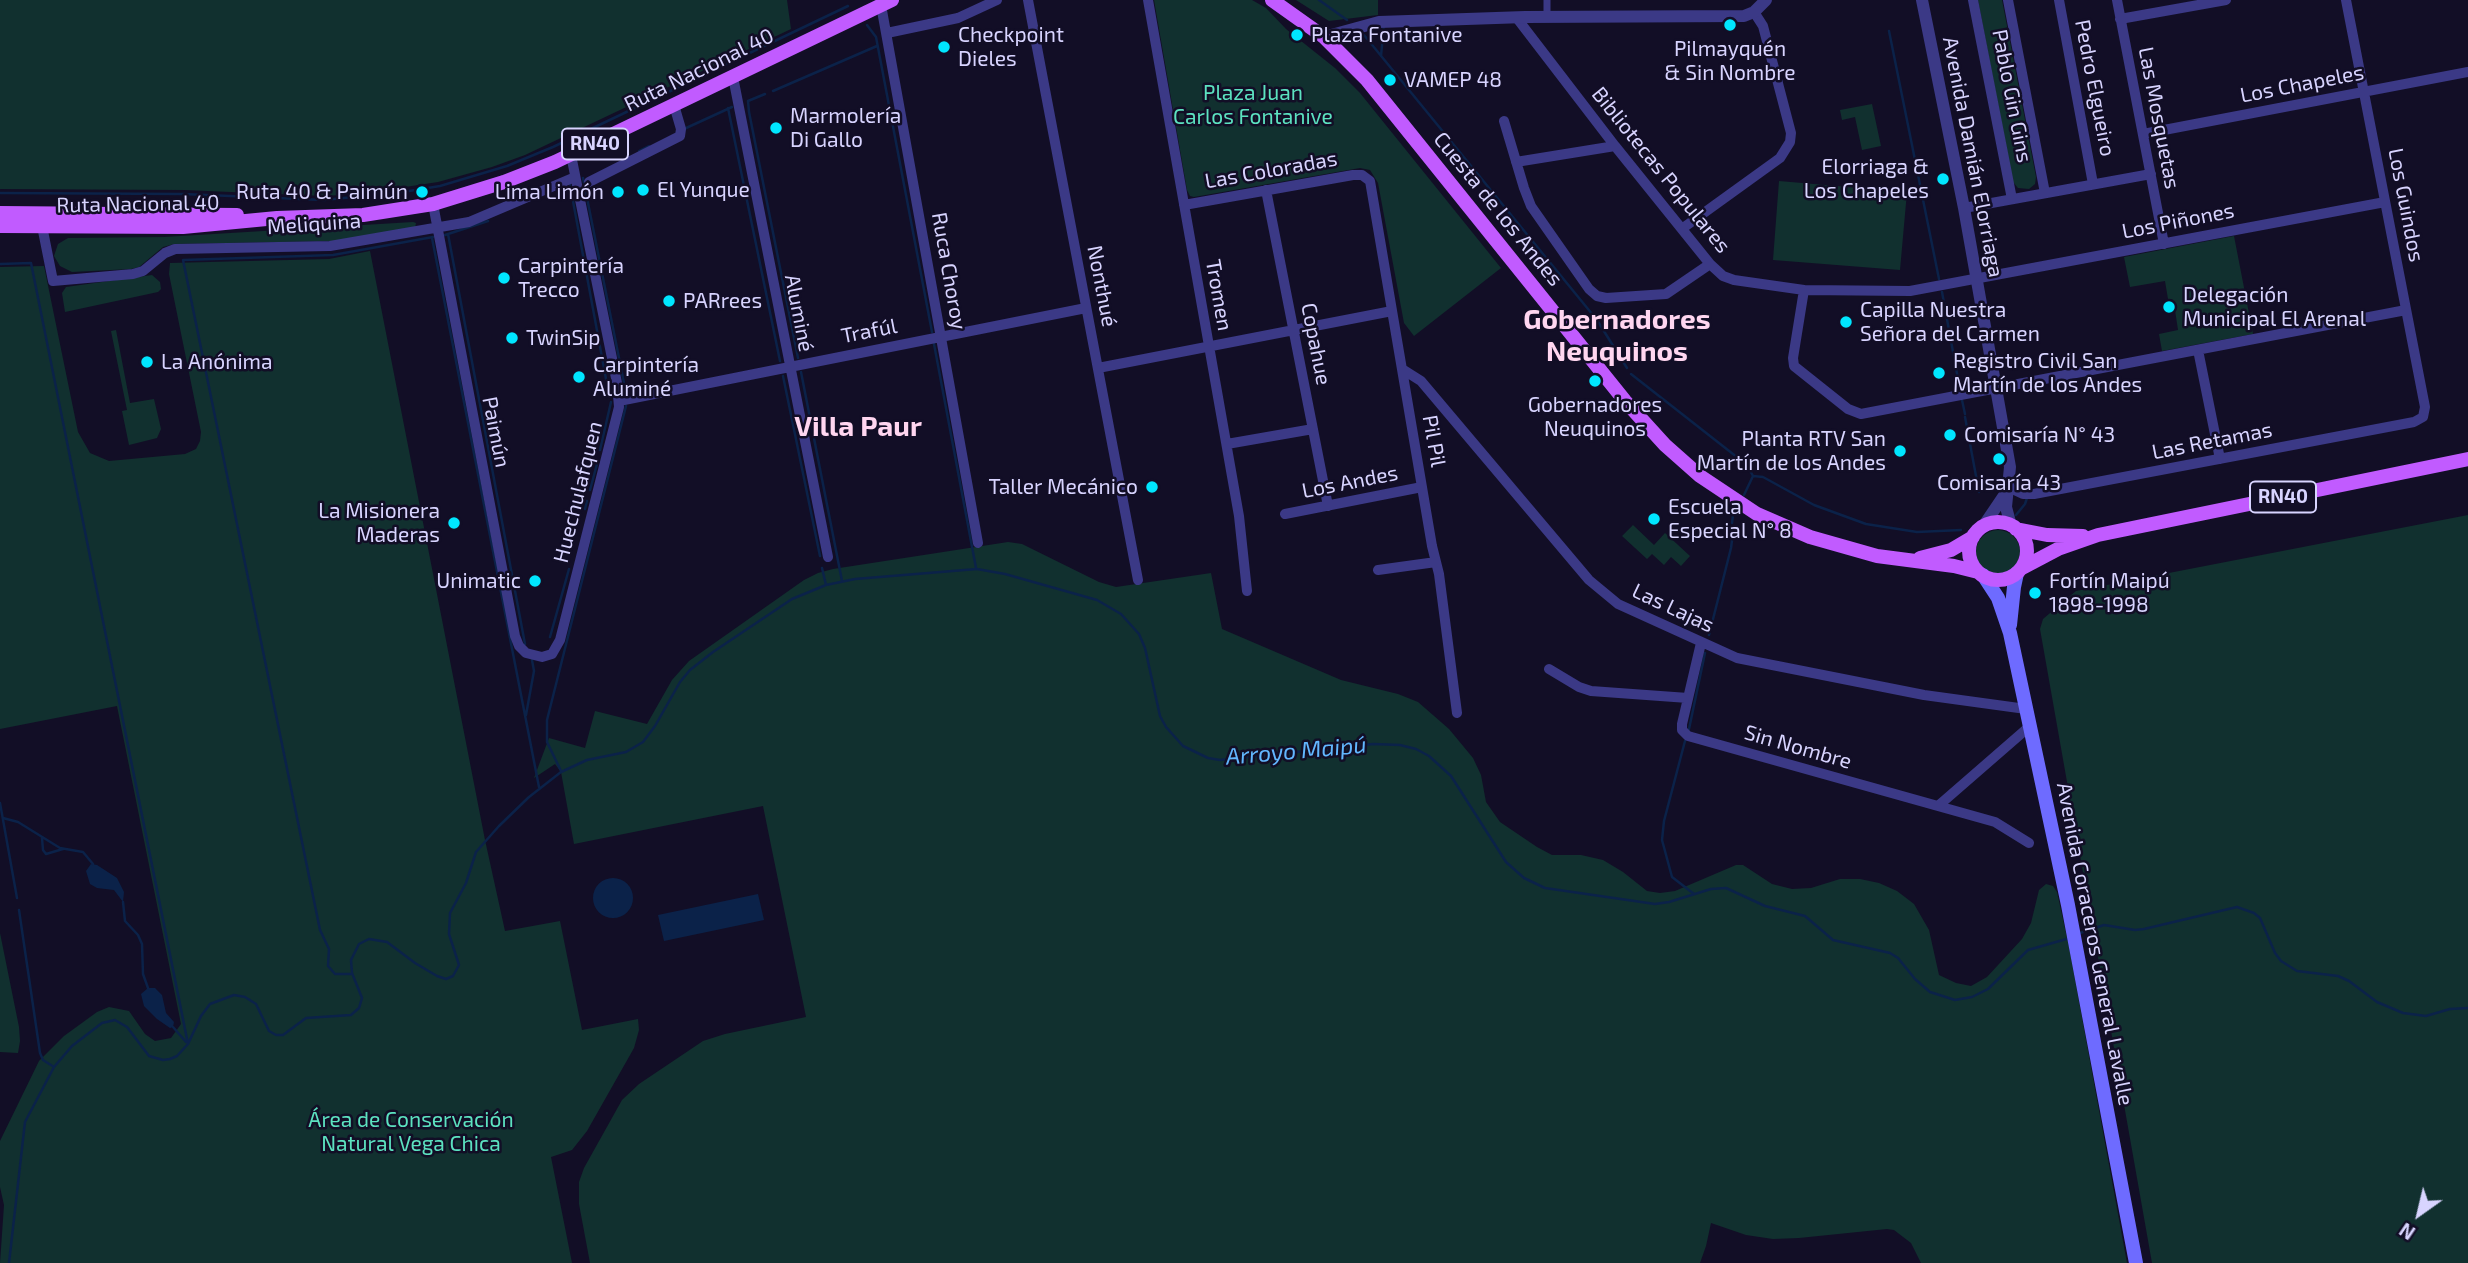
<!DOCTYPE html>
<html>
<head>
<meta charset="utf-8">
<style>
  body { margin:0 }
  #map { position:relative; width:2468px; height:1263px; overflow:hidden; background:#120e26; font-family:"Exo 2",sans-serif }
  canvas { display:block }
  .north { position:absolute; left:2384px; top:1179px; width:70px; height:70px; -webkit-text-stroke:5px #120e26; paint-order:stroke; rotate:214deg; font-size:19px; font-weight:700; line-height:28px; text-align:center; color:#d8d4ff }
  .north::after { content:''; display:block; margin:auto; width:24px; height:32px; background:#d8d4ff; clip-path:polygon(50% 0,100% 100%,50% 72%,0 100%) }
</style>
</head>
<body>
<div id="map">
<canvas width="2468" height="1263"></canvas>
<div class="north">N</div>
</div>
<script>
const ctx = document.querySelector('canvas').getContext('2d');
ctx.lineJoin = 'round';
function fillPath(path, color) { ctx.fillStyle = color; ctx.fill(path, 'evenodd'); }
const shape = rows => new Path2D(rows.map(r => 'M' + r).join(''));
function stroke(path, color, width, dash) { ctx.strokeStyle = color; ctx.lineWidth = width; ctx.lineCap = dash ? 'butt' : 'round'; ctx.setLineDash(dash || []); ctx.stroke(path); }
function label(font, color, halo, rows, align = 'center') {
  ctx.font = font + ' "Exo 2",sans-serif'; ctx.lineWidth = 5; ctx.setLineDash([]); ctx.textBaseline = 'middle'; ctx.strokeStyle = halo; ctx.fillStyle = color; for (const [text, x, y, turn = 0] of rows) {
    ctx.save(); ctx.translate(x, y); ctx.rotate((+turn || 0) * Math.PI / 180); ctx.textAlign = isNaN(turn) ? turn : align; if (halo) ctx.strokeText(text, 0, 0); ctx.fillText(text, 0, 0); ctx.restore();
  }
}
fillPath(shape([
  [0,0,787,0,791,29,525,155,492,167,438,182,359,194,324,196,184,190,0,189],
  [1154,0,1252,0,1266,8,1286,29,1335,68,1360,93,1501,268,1414,336,1404,323,1378,183,1370,170,1360,168,1194,197,1190,196,1187,190],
  [1296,0,1378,0,1378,15,1329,21],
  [1978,0,2002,0,2036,177,2035,184,2029,189,2018,188,2013,182],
  [1872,104,1881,146,1862,150,1855,117,1842,120,1840,110],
  [1779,181,1907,192,1900,270,1773,260],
  [413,222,416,223,415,228,334,241,174,244,163,247,139,267,131,269,72,272,60,266,54,256,58,244,68,238,164,237],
  [2234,236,2253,334,2162,351,2159,334,2178,330,2175,310,2172,299,2168,299,2165,281,2130,287,2124,257],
  [370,251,485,840,505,931,560,921,582,1030,638,1019,639,1030,634,1048,587,1131,572,1150,551,1157,572,1263,0,1263,4,1205,0,1187,0,1141,39,1061,64,1036,97,1012,109,1007,129,1011,145,1034,155,1041,171,1038,181,1024,117,706,0,729,0,267,44,266,78,432,90,453,109,461,185,454,196,449,200,441,201,432,169,274,170,263,329,259],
  [152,275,160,282,161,289,158,292,65,312,62,293,66,287],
  [116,330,130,403,154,399,161,429,157,438,129,445,122,411,127,410,111,331],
  [2468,515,2468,1263,2152,1263,2040,629,2043,619,2076,591],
  [1633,525,1654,545,1665,533,1690,556,1681,566,1671,557,1664,565,1652,554,1647,559,1622,536],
  '1976 552a22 22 0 1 1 44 0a22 22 0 1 1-44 0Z',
  [1008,542,1022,544,1099,582,1116,587,1211,573,1222,629,1341,680,1398,694,1418,702,1449,729,1473,758,1481,775,1486,802,1500,822,1537,847,1552,855,1581,855,1603,860,1623,872,1647,891,1660,893,1675,891,1736,865,1743,865,1772,884,1792,889,1811,888,1840,879,1860,879,1879,883,1897,891,1914,904,1929,930,1939,975,1956,983,1971,986,1987,977,2022,939,2031,923,2039,890,2046,884,2053,886,2057,892,2069,947,2127,1263,1921,1263,1911,1243,1894,1230,1887,1229,1799,1238,1773,1239,1746,1235,1711,1223,1706,1246,1700,1263,590,1263,579,1204,579,1182,584,1168,622,1100,639,1084,703,1041,725,1034,806,1017,763,806,574,844,561,772,555,764,534,778,549,738,585,748,595,711,647,724,672,680,689,661,804,580,818,573,833,569],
  [0,933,19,1027,20,1041,18,1053,0,1052]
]), '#11302f');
fillPath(shape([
  [91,864,97,865,117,878,124,892,123,902,114,890,97,888,90,884,86,871],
  '593 898a20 20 0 1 1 40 0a20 20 0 1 1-40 0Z',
  [758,894,764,920,664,941,658,915],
  [148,988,155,988,162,995,166,1013,174,1022,173,1027,170,1028,157,1019,144,1006,141,994]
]), '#0b2249');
stroke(shape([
  [1319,0,1347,20],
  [867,25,876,37,932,332],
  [1889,31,1939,279],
  [1364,35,1597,320,1627,368],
  [1381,56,1384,25],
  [691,81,848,6],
  [773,91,877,46],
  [765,94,748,101,749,112,798,358],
  [728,108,780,361],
  [684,129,732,107],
  [639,151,649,146],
  [583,178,626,393],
  [570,185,606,379],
  [0,193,183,194,324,200,403,192,440,186,507,166,553,147,681,86],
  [448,234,525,644],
  [445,235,488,221],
  [432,238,539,787],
  [0,264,31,263,188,1044],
  [1942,292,1960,390],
  [934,344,976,568],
  [801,372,842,581],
  [1631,374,1747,465,1753,476],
  [783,376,820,556],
  [1962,400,1965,414],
  [1965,417,1979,492],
  [600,450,611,402],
  [1753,476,1763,477,1814,505,1866,524,1917,532,1961,530],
  [590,490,597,464],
  [1744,495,1753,476],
  [585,509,587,501],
  [2016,515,2025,504,2027,498],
  [1732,523,1733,515],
  [822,568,826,585],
  [1709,635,1731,548,1733,533],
  [550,637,569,569],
  [526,715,534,671,532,660],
  [1689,729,1705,653],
  [1685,741,1664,821,1662,840,1672,877,1694,894],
  [561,771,547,742,547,720,626,406],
  [0,803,17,898],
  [3,818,18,822,60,848,83,852,93,864],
  [42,838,43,850,46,854,63,849],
  [123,902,125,921,138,935,142,944,143,974,148,988],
  [19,910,40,1053,43,1060,54,1067],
  [2080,933,2104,925,2135,930,2144,929,2237,907,2254,913,2260,918,2275,953,2281,961,2297,971,2338,976,2349,981,2377,1002,2403,1013,2426,1016,2450,1009,2468,1008],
  [351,974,335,974,328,966,329,949,320,930,183,260,333,255,433,237],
  [173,1027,186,1042],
  [9,1263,25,1122,54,1067,72,1046,102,1023,115,1020,127,1027,149,1056,163,1060,170,1059,177,1056,188,1044,201,1016,210,1004,234,995,245,997,256,1004,269,1031,276,1035,283,1035,306,1018,351,1015,359,1008,362,998,352,973,351,960,359,944,369,939,387,942,415,963,437,976,446,979,453,976,459,965,449,934,450,913,466,883,476,852,499,826,529,797,561,772,587,760,626,752,643,742,655,726,680,682,690,670,713,652,792,599,826,585,855,579,977,569,1005,574,1097,600,1121,614,1139,634,1145,648,1160,716,1166,727,1183,746,1208,758,1220,760,1373,744,1400,745,1416,749,1429,756,1451,776,1506,862,1524,878,1545,888,1655,904,1669,902,1711,889,1726,888,1765,906,1805,916,1833,940,1890,953,1898,958,1915,979,1930,992,1955,1000,1972,997,1988,989,2028,950,2070,938]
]), '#0b2249', 2.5);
stroke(shape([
  [1547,0,1547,17]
]), '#3b3986', 7);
stroke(shape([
  [1028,0,1138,580],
  [1148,0,1239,516,1247,591],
  [1973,0,2012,199],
  [2008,0,2045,193],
  [2059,0,2093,184],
  [2117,0,2164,244],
  [881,5,978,543],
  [1516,17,1615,146,1710,264,1723,276,1734,280,1804,290,1910,291,2385,202],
  [2120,19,2226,0],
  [887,33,958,18,997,0],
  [733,77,828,557],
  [1504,121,1524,188,1531,206,1589,289,1597,296,1606,298,1666,294,1710,264],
  [2143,134,2468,72],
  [1516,162,1615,146],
  [589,182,680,136,681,129,674,105],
  [1266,190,1328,506],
  [433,204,515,636,519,646,526,653,542,657,552,654,560,640,619,407,617,383,571,155],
  [1184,205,1353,175,1362,175,1370,181,1432,546,1439,574,1457,713],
  [1964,208,2151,174],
  [42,226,53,281,133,274,143,271,165,253,175,249,330,246,469,222,575,177],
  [1683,228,1780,158,1790,142,1791,133,1763,26,1754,12],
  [1804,290,1793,358,1794,366,1848,409,1861,414,2406,310],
  [2198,350,2220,459],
  [1098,368,1392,311],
  [1402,369,1421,381,1589,580,1618,604,1737,658,1924,695,2026,709],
  [619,401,1086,308],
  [1227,444,1313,429],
  [2008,487,2023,494,2034,494,2414,422,2423,417,2425,407,2346,0],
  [1285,514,1422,487],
  [1378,570,1436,562],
  [1701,643,1682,724,1682,730,1688,736,1995,822,2029,843],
  [1549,669,1579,687,1591,691,1688,698],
  [1938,806,2030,726]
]), '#3b3986', 10);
stroke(shape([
  [1922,0,1964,208,2010,467,2006,507,2011,526],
  [1324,37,1379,22,1525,17,1744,16,1754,12,1766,0],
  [1982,528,2005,494]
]), '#3b3986', 12);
stroke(shape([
  [1983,575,1998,598,2010,633,2068,905,2136,1263],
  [2010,625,2014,587,2017,573]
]), '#6e6bff', 14);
stroke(shape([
  [1272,0,1324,37,1367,80,1625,401,1665,445,1700,476,1757,514,1810,537,1877,556,1954,566,1978,572],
  [0,213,237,215],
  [0,226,183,227,277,218,363,215,433,204,504,182,555,162,892,0],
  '1969 551a29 29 0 1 1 58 0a29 29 0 1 1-58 0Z',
  [2016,529,2047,535,2083,536],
  [1920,558,1951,550,1973,537],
  [2022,568,2058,549,2098,535,2468,459]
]), '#c15bff', 14);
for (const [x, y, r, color] of [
  [1730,25,7,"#00e6ff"],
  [1297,35,7,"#00e6ff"],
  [944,47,7,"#00e6ff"],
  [1390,80,7,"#00e6ff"],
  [776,128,7,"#00e6ff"],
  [1943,179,7,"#00e6ff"],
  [643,190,7,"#00e6ff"],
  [422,192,7,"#00e6ff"],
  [618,192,7,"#00e6ff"],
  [504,278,7,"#00e6ff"],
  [669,301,7,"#00e6ff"],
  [2169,307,7,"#00e6ff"],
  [1846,322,7,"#00e6ff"],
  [512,338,7,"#00e6ff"],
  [147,362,7,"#00e6ff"],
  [1939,373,7,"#00e6ff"],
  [579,377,7,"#00e6ff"],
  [1595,381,7,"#00e6ff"],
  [1950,435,7,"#00e6ff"],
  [1900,451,7,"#00e6ff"],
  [1999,459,7,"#00e6ff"],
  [1152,487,7,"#00e6ff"],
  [1654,519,7,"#00e6ff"],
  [454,523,7,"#00e6ff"],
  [535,581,7,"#00e6ff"],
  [2035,593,7,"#00e6ff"]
]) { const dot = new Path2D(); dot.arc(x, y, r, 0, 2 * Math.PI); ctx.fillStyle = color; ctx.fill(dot); stroke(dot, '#120e26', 2.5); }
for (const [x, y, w] of [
  [595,144,66],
  [2283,497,66]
]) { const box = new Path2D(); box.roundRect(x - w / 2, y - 15.5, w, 31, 5); ctx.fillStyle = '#120e26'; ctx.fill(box); stroke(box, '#d8d4ff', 2); }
label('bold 19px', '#d8d4ff', null, [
  ["RN40",595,144],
  ["RN40",2283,497]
]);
label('21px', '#d8d4ff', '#120e26', [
  ["Checkpoint",958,35],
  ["Dieles",958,59],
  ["Plaza Fontanive",1311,35],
  ["Pilmayquén",1730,49,"center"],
  ["& Sin Nombre",1730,73,"center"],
  ["VAMEP 48",1404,80],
  ["Marmolería",790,116],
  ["Di Gallo",790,140],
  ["Elorriaga &",1929,167,"right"],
  ["Los Chapeles",1929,191,"right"],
  ["El Yunque",657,190],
  ["Ruta 40 & Paimún",408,192,"right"],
  ["Lima Limón",604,192,"right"],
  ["Carpintería",518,266],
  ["Trecco",518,290],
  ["Delegación",2183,295],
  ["Municipal El Arenal",2183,319],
  ["PARrees",683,301],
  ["Capilla Nuestra",1860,310],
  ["Señora del Carmen",1860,334],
  ["TwinSip",526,338],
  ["Registro Civil San",1953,361],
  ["Martín de los Andes",1953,385],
  ["La Anónima",161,362],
  ["Carpintería",593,365],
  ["Aluminé",593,389],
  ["Gobernadores",1595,405,"center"],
  ["Neuquinos",1595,429,"center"],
  ["Comisaría N° 43",1964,435],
  ["Planta RTV San",1886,439,"right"],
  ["Martín de los Andes",1886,463,"right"],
  ["Comisaría 43",1999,483,"center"],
  ["Taller Mecánico",1138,487,"right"],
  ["Escuela",1668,507],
  ["Especial N° 8",1668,531],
  ["La Misionera",440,511,"right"],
  ["Maderas",440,535,"right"],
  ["Unimatic",521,581,"right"],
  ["Fortín Maipú",2049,581],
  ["1898-1998",2049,605]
], 'left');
label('21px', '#d8d4ff', '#120e26', [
  ["Ruta Nacional 40",699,70,-26],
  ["Los Chapeles",2302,84,-11],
  ["Pedro Elgueiro",2095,88,79],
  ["Pablo Gin Gins",2012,96,79],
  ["Las Mosquetas",2159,118,79],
  ["Avenida Damián Elorriaga",1973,157,79],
  ["Las Coloradas",1271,170,-10],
  ["Bibliotecas Populares",1661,170,51],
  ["Ruta Nacional 40",138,204,-1],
  ["Los Guindos",2406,205,79],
  ["Cuesta de los Andes",1498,209,51],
  ["Los Piñones",2178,221,-11],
  ["Meliquina",314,224,-4],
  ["Ruca Choroy",949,271,80],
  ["Nonthué",1102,286,79],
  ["Tromen",1219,295,80],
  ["Aluminé",799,313,79],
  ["Trafúl",869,331,-11],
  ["Copahue",1316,344,79],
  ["Paimún",496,432,79],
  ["Pil Pil",1434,441,80],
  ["Las Retamas",2212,441,-11],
  ["Los Andes",1350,482,-11],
  ["Huechulafquen",578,492,-76],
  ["Las Lajas",1673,608,25],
  ["Sin Nombre",1798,747,16],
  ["Avenida Coraceros General Lavalle",2095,944,79]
]);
label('21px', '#5ce2c0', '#120e26', [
  ["Plaza Juan",1253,93],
  ["Carlos Fontanive",1253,117],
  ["Área de Conservación",411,1120],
  ["Natural Vega Chica",411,1144]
]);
label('italic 23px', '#62b7ff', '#120e26', [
  ["Arroyo Maipú",1296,751,-5]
]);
label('bold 28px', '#ffd6f0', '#120e26', [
  ["Gobernadores",1617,320],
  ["Neuquinos",1617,352],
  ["Villa Paur",858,427]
]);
</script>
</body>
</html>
